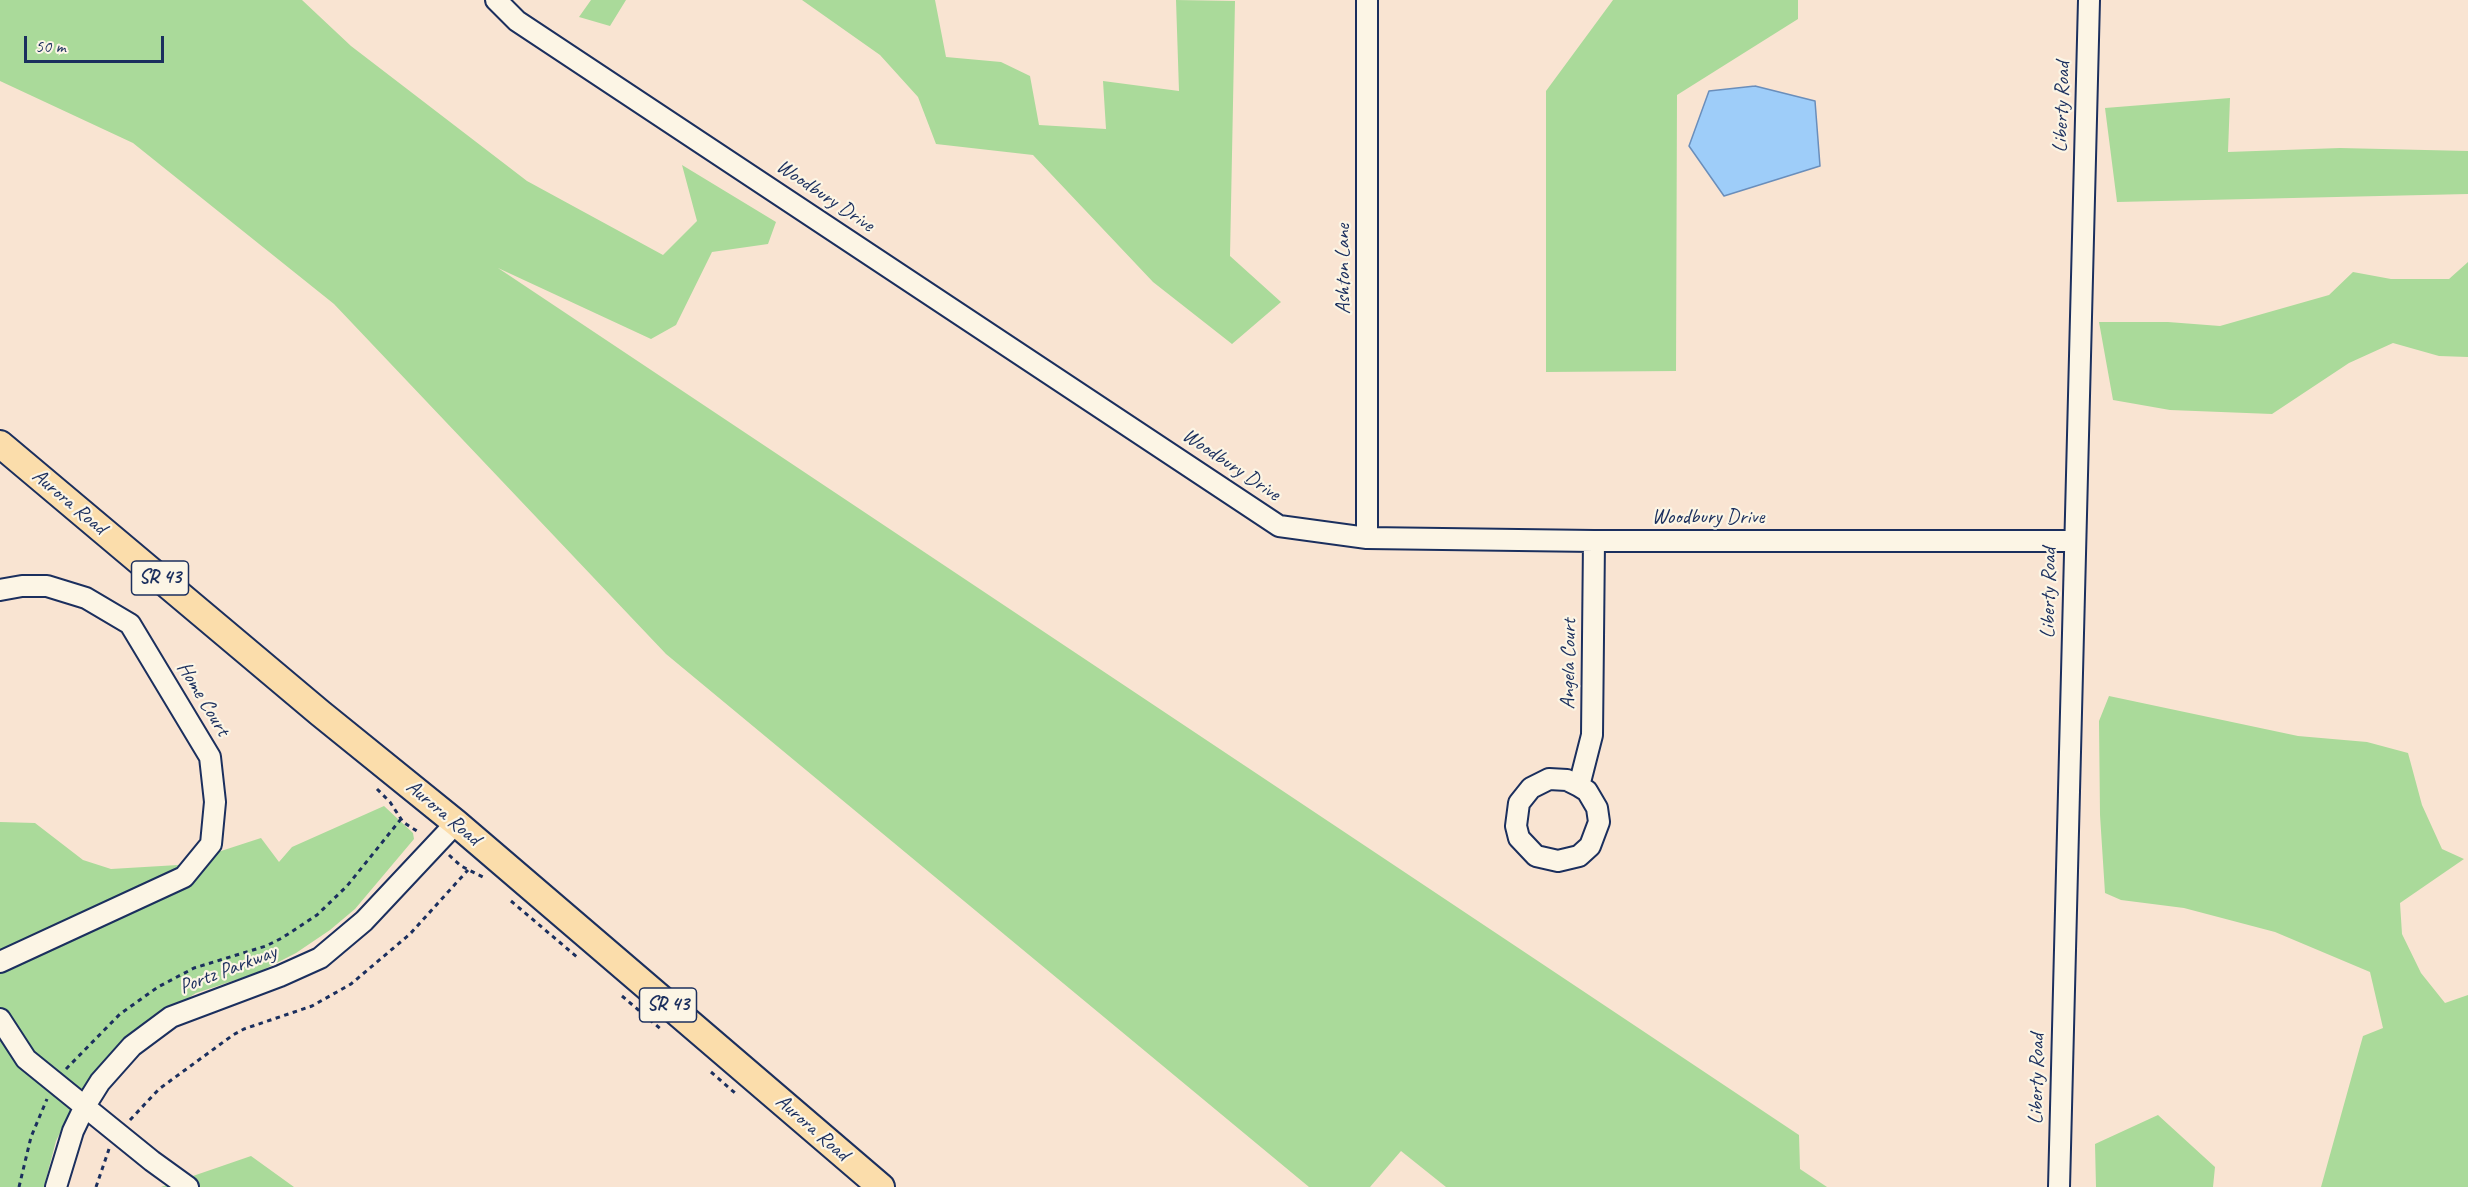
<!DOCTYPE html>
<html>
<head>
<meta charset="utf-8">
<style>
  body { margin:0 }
  #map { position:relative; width:2468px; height:1187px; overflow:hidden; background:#f9e4d2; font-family:Caveat,sans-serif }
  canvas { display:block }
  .scale { position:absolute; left:24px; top:36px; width:140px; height:27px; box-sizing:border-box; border:3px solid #1b2f5e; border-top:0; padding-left:8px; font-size:18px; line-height:21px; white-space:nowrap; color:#1b2f5e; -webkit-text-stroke:4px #fcf5e5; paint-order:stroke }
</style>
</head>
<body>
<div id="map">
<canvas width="2468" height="1187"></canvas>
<div class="scale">50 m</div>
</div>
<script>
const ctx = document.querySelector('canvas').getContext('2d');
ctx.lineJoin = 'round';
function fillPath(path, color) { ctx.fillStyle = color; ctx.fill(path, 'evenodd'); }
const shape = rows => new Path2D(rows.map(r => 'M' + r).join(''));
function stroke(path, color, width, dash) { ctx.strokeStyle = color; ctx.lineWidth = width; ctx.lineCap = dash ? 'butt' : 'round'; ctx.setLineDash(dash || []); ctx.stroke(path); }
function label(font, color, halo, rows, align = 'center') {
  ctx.font = font + ' Caveat,sans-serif'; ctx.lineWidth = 4.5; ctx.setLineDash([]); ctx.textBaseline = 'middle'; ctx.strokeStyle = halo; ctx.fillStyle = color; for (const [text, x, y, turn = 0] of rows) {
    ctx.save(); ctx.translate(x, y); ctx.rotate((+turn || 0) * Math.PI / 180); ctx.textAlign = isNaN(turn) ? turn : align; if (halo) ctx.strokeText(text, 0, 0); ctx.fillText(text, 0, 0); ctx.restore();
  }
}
fillPath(shape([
  [0,0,302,0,351,46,527,181,663,255,697,221,682,165,776,222,768,244,712,252,676,325,651,339,498,268,1799,1135,1800,1169,1827,1187,1446,1187,1401,1151,1370,1187,1309,1187,666,654,334,304,133,143,0,81],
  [591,0,626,0,610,26,579,17],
  [802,0,935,0,946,57,1001,62,1030,76,1039,125,1106,129,1103,81,1179,91,1176,0,1235,1,1230,256,1281,302,1232,344,1153,282,1033,155,936,144,918,97,880,55],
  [1613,0,1798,0,1798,19,1677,95,1676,371,1546,372,1546,91],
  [2230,98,2228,152,2340,148,2468,151,2468,194,2117,202,2105,108],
  [2468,262,2468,357,2439,356,2393,343,2349,363,2272,414,2170,410,2113,400,2099,322,2168,322,2220,326,2329,295,2353,272,2391,279,2449,279],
  [2109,696,2298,736,2367,742,2408,753,2422,805,2442,849,2464,859,2400,903,2402,934,2421,973,2445,1003,2468,995,2468,1187,2321,1187,2363,1036,2383,1028,2370,972,2275,932,2184,908,2121,900,2105,893,2100,815,2099,721],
  [384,806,413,833,414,839,355,909,330,930,296,953,257,973,196,993,129,1036,104,1060,79,1095,56,1141,44,1187,0,1187,0,822,35,823,83,860,111,869,178,865,261,838,279,862,292,847],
  [2158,1115,2215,1167,2213,1187,2096,1187,2095,1144],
  [251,1156,294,1187,161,1187]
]), '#aada9a');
const water = shape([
  [1755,86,1815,101,1820,166,1724,196,1689,146,1709,91,1755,86]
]);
fillPath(water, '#9ecdf9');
stroke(water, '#6a8ebb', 1.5);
const minor = shape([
  [496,0,517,21,1279,526,1367,538,1594,541,2074,541],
  [1367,0,1367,538],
  [0,590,22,586,47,586,86,598,130,624,210,757,215,802,211,844,184,877,0,962],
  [1579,786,1567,780,1549,779,1531,788,1519,803,1516,826,1519,838,1536,856,1558,861,1579,856,1590,846,1599,822,1597,808,1587,791,1579,786,1592,735,1594,541],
  [0,1019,26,1059,152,1161,188,1187],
  [56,1187,73,1131,85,1106,100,1082,132,1046,171,1017,280,976,320,958,364,921,456,823],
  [2059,1187,2089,0]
]);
const major = shape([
  [0,444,320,713,456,823,881,1187]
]);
stroke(minor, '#1b2f5e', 24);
stroke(major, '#1b2f5e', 30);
stroke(shape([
  [377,789,390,802,403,822,420,833],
  [449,855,461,866,483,877],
  [511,901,577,957],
  [622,996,663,1031],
  [66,1069,120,1014,158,987,194,968,266,946,282,938,317,915,347,886,401,819],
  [711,1072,735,1093],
  [130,1120,159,1089,233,1035,244,1029,312,1006,351,984,410,934,468,870],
  [19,1187,31,1137,47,1099],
  [96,1187,109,1149]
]), '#1b2f5e', 3, [4.5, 4.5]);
stroke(minor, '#fcf5e5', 20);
stroke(major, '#fbddab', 26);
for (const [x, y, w] of [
  [160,578,57],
  [668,1005,57]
]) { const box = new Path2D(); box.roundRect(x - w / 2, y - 17, w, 34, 4.5); ctx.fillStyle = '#fcf5e5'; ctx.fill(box); stroke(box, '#1b2f5e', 1.5); }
label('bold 20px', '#1b2f5e', null, [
  ["SR 43",160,578],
  ["SR 43",668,1005]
]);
label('21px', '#1b2f5e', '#fcf5e5', [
  ["Liberty Road",2062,107,-88],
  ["Woodbury Drive",825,196,34],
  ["Ashton Lane",1343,269,-90],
  ["Woodbury Drive",1231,465,34],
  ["Aurora Road",69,502,40],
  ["Woodbury Drive",1708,517],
  ["Liberty Road",2049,593,-89],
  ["Angela Court",1569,664,-89],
  ["Home Court",203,699,59],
  ["Aurora Road",443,813,40],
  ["Portz Parkway",228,970,-21],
  ["Liberty Road",2037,1079,-89],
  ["Aurora Road",812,1128,41]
]);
</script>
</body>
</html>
